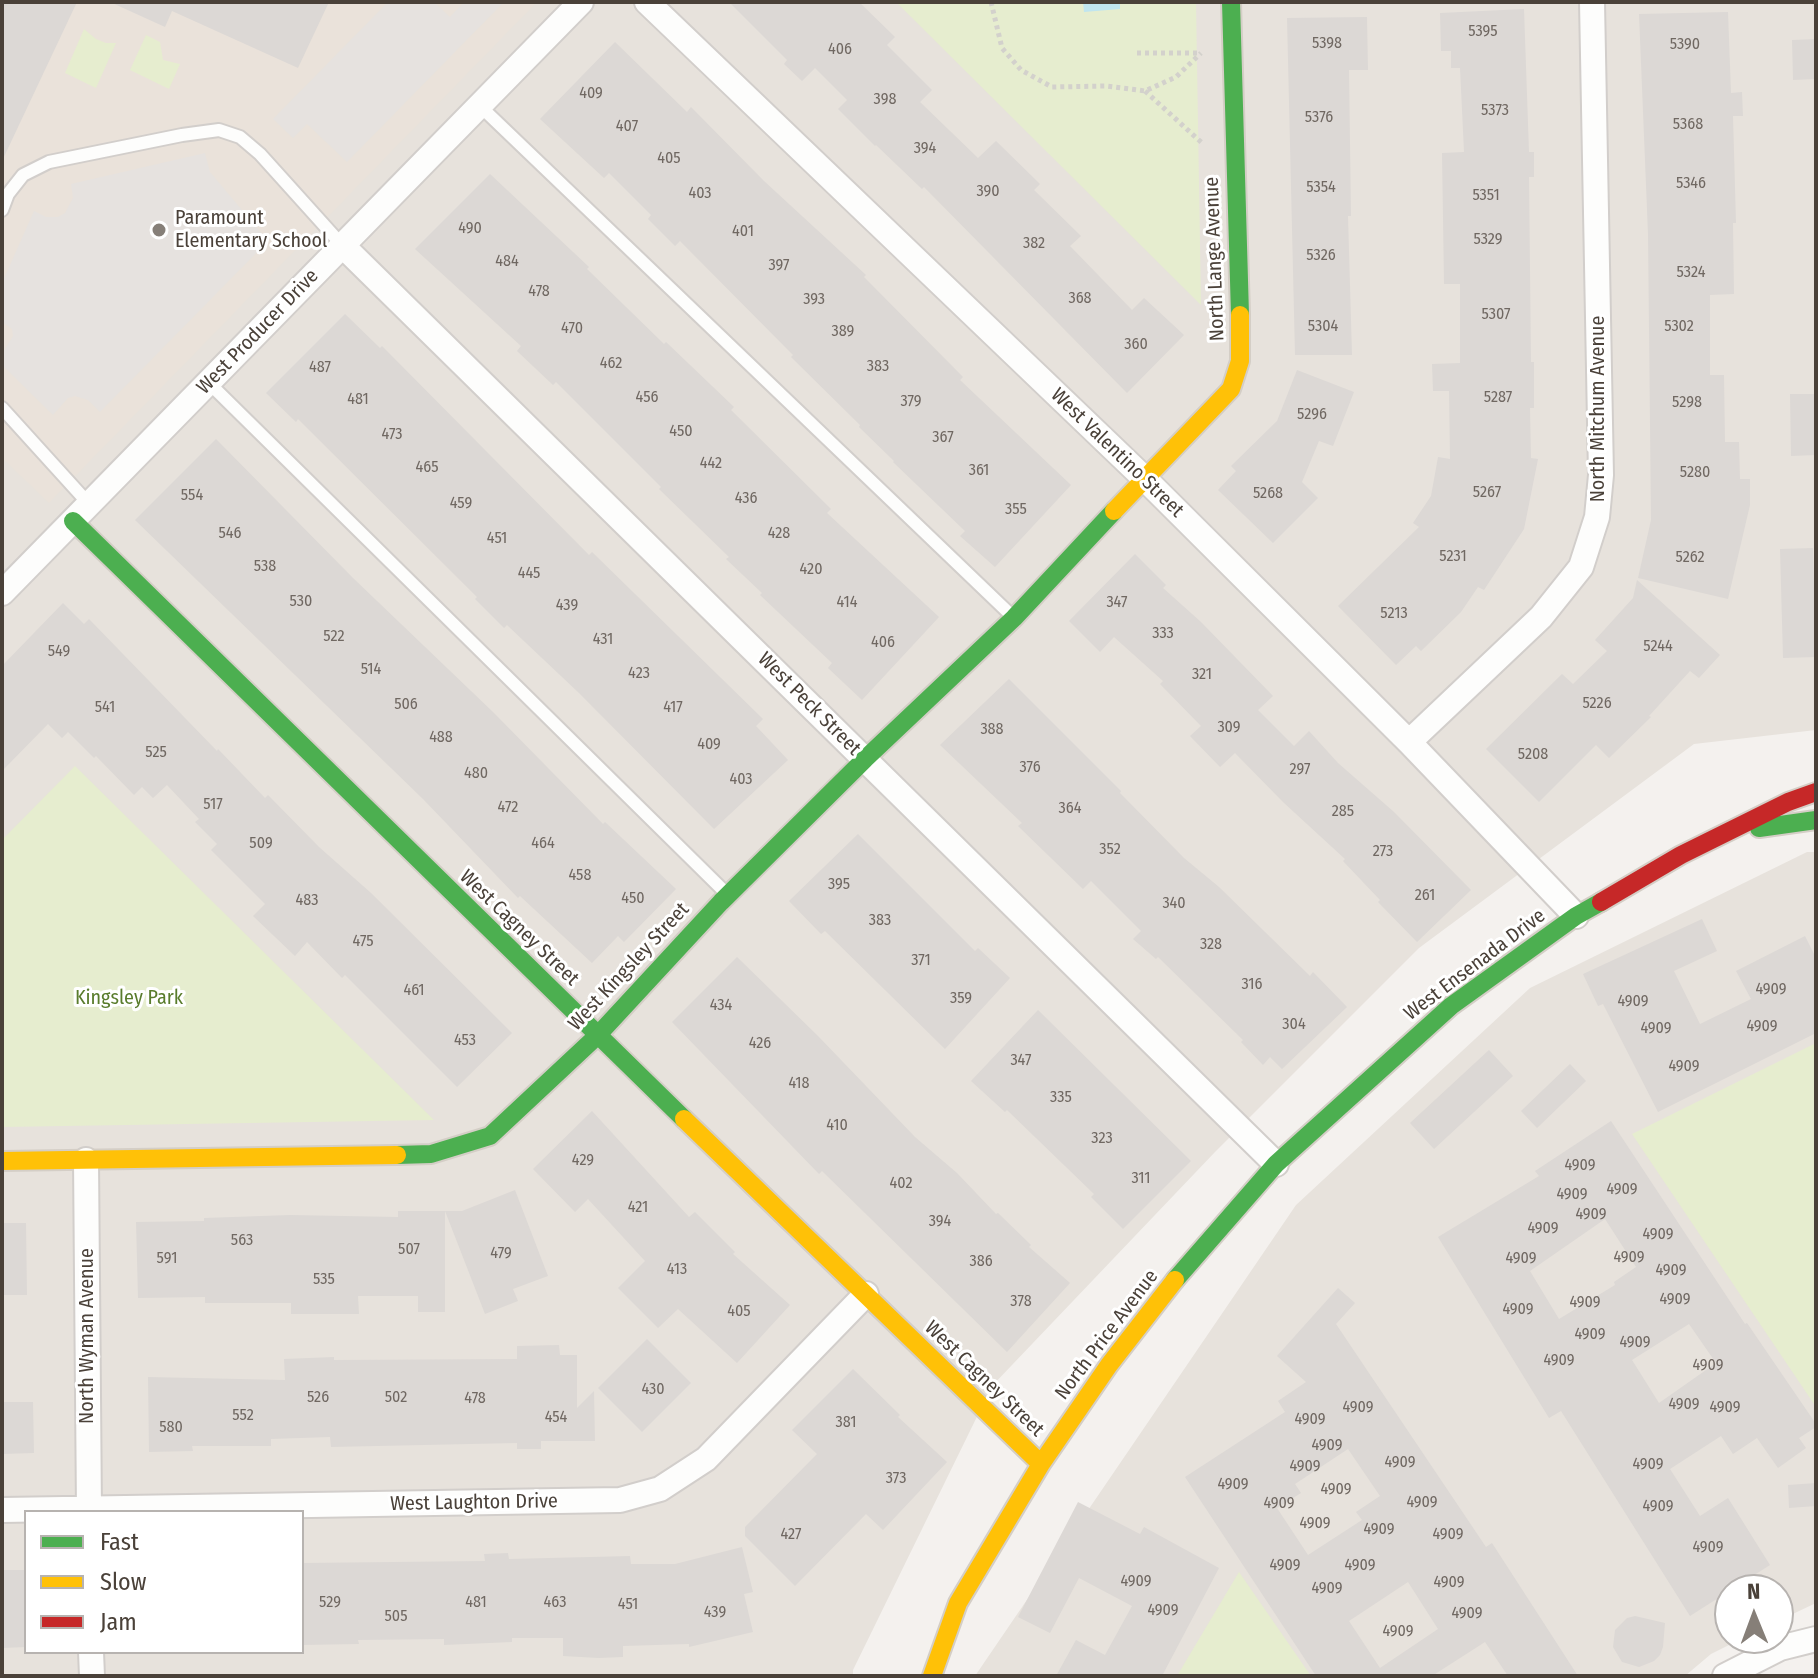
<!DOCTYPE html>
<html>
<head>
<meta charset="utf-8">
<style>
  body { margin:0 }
  #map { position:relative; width:1818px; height:1678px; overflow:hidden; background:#f4f1ee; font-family:"Fira Sans Condensed",sans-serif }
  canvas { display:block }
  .frame { position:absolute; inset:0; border:4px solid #4a4139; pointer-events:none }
  .legend { position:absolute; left:24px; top:1510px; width:280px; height:144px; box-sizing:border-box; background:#fff; border:2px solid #b7b3b0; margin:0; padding:10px 14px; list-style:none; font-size:24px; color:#4a4139 }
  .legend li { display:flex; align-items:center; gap:16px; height:40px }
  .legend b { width:40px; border:2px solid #b7b3b0 }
  .north { position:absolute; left:1714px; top:1574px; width:80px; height:80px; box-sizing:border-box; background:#fff; border:2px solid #b7b3b0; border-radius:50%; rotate:359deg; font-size:22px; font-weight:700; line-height:32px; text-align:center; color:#4a4139 }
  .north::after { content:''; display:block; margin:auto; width:28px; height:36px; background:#867f78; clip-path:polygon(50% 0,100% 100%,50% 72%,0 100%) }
</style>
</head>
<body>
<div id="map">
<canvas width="1818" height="1678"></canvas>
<div class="frame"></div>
<ul class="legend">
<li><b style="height:10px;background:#4caf50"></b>Fast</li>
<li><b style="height:10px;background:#ffc107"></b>Slow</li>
<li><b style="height:10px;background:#c62828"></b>Jam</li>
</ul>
<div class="north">N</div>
</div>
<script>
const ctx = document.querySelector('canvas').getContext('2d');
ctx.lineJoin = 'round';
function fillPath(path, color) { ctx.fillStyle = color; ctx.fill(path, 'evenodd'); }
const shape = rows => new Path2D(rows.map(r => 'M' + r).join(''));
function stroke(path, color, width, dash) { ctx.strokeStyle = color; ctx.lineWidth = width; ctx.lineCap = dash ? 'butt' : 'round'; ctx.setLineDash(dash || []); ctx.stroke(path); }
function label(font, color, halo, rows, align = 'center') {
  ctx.font = font + ' "Fira Sans Condensed",sans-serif'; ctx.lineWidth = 6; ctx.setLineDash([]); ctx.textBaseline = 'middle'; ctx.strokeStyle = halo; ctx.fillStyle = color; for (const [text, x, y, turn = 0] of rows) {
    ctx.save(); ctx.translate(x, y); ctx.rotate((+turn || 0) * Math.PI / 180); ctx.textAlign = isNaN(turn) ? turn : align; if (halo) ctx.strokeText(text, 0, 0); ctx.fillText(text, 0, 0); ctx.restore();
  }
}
fillPath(shape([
  [2,2,1816,2,1816,730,1694,744,1419,948,1215,1152,992,1386,853,1670,853,1676,2,1676],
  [26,1512,302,1512,302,1652,26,1652],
  [1807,852,1816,852,1816,1603,1778,1621,1778,1590,1730,1590,1730,1638,1743,1638,1711,1654,1685,1676,975,1676,1296,1205,1530,988]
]), '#e7e2dc');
fillPath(shape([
  [2,2,537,2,49,503,2,458]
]), '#eae2da');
fillPath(shape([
  [896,2,1196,2,1201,305],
  [84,29,96,39,106,43,116,43,96,88,65,73],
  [146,35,160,42,163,60,180,64,169,89,130,70],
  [75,766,434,1120,2,1127,2,840],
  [1816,1043,1816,1407,1632,1134],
  [1239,1572,1311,1676,1177,1676]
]), '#e6edcf');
fillPath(shape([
  [388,2,434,2,450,17,464,2,504,2,347,162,307,124,293,138,273,119],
  [205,153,210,172,268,241,100,412,88,400,75,396,68,398,53,415,2,365,2,354,13,336,12,329,2,322,2,283,34,211,46,217,58,217,65,213,73,198,71,184]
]), '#e6e2df');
fillPath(shape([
  [1083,2,1120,2,1120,9,1084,12]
]), '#c0e5ef');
fillPath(shape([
  [2,2,77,2,2,161],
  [110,2,329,2,298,68,172,11,165,27],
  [729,2,859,2,895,37,887,45,932,90,920,102,978,158,996,141,1040,184,1034,190,1081,236,1070,246,1132,310,1144,298,1184,335,1127,393,924,187,922,189,876,145,875,146,838,109,847,100,815,68,802,81,784,64,787,60],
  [1524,9,1529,152,1534,152,1534,177,1529,177,1531,362,1534,362,1534,408,1530,408,1531,458,1538,459,1524,529,1484,590,1478,587,1461,612,1421,651,1416,646,1396,665,1338,606,1419,527,1413,523,1431,496,1438,457,1450,459,1449,391,1433,391,1432,364,1460,363,1460,284,1444,284,1442,153,1464,152,1460,68,1451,68,1451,51,1441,51,1440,13],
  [1728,12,1731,93,1742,92,1743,116,1733,116,1736,223,1733,223,1734,294,1710,295,1710,375,1724,375,1725,442,1739,442,1740,479,1750,479,1750,505,1728,599,1638,578,1651,520,1648,234,1639,14],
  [1367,17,1368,70,1349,70,1351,216,1348,216,1352,355,1295,355,1287,18],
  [1816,39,1816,79,1793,80,1792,40],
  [615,42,687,112,691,107,764,181,866,275,864,277,963,377,960,380,1071,485,995,567,960,536,965,531,893,462,894,461,859,427,860,425,791,357,793,355,680,241,675,246,648,219,651,215,609,173,604,178,540,119],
  [490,174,589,267,587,269,664,344,666,342,734,407,731,410,831,509,827,513,939,617,862,700,828,668,832,663,760,595,762,593,726,559,729,557,659,489,661,487,556,382,553,385,517,351,521,346,415,249],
  [345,314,380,348,382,346,589,555,592,552,763,719,756,726,788,760,714,829,579,693,507,625,504,628,475,599,477,597,298,419,296,422,266,393],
  [1297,370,1354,392,1333,446,1319,441,1302,482,1318,498,1273,543,1218,490,1236,471,1231,466,1277,421],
  [1790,394,1816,394,1816,455,1791,456],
  [216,439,353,578,494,713,603,824,605,822,676,889,624,942,618,936,592,963,520,896,518,898,423,799,135,520],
  [1813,548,1816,657,1783,658,1780,549],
  [1135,554,1166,585,1163,588,1201,622,1273,696,1258,710,1294,746,1309,731,1338,763,1394,812,1471,890,1417,942,1378,902,1380,900,1343,861,1345,859,1283,802,1235,753,1220,767,1190,736,1201,726,1160,684,1163,681,1114,637,1100,652,1069,621],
  [1637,580,1720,655,1699,678,1690,671,1649,716,1651,717,1609,758,1596,745,1539,802,1486,749,1562,674,1573,684,1607,651,1595,640,1633,598],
  [63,603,84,624,89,619,217,751,218,749,265,798,268,795,319,847,371,893,512,1033,457,1087,345,975,342,978,307,942,295,956,253,916,265,904,211,850,217,844,195,822,199,819,167,785,153,798,142,787,134,795,96,756,94,758,68,732,62,738,48,724,2,771,2,666],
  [1009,679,1121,791,1120,793,1184,858,1219,887,1310,976,1313,972,1347,1007,1282,1069,1270,1057,1263,1065,1241,1042,1243,1040,1158,957,1156,959,1133,939,1141,931,1091,881,1083,889,1018,826,1022,823,940,745],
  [858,834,975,951,978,948,1010,978,945,1049,825,931,821,934,789,901],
  [1702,919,1717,951,1674,971,1700,1024,1751,999,1736,971,1805,936,1816,958,1816,1033,1658,1112,1603,1004,1598,1006,1583,974],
  [737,957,818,1036,915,1137,957,1173,996,1214,998,1213,1031,1245,1029,1247,1070,1283,1007,1352,822,1171,819,1174,672,1022],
  [1038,1010,1191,1161,1123,1229,1091,1197,1094,1194,1007,1110,1005,1112,971,1081],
  [1489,1050,1513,1076,1434,1149,1410,1123],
  [1570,1064,1586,1081,1537,1128,1521,1111],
  [592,1111,689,1217,695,1212,735,1252,733,1254,790,1305,737,1363,678,1309,658,1328,618,1288,645,1261,588,1199,575,1212,533,1169],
  [1611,1121,1745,1324,1747,1323,1816,1424,1816,1427,1799,1438,1806,1448,1778,1468,1757,1438,1733,1454,1721,1436,1670,1469,1700,1516,1728,1498,1770,1565,1690,1616,1561,1411,1549,1418,1438,1237,1539,1176,1535,1171],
  [1605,1219,1636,1267,1614,1282,1615,1285,1559,1319,1530,1271],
  [1689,1324,1716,1363,1659,1403,1632,1360],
  [515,1190,548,1276,513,1289,518,1301,485,1314,445,1211,462,1211],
  [398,1211,445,1211,445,1312,418,1312,418,1296,358,1296,359,1314,291,1314,291,1303,205,1303,205,1297,138,1298,136,1222,204,1221,204,1218,290,1215,398,1217],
  [2,1223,26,1223,27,1295,2,1295],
  [1338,1288,1355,1303,1336,1324,1486,1547,1492,1543,1578,1676,1508,1676,1485,1642,1432,1676,1316,1676,1185,1477,1285,1412,1278,1401,1306,1382,1277,1356],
  [1348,1449,1380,1496,1356,1512,1362,1520,1308,1555,1277,1508,1301,1493,1295,1484],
  [1408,1582,1438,1629,1380,1668,1349,1621],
  [647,1339,691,1383,642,1432,598,1388],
  [559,1345,560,1355,577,1355,577,1408,594,1391,595,1441,541,1441,541,1449,517,1449,517,1443,331,1447,330,1437,271,1439,271,1446,192,1446,193,1451,149,1452,148,1377,285,1380,284,1359,334,1357,334,1360,517,1359,517,1346],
  [853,1369,900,1415,898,1417,947,1462,883,1530,866,1514,795,1586,745,1536,745,1527,817,1454,792,1430],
  [2,1402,33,1402,34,1453,2,1454],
  [1816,1483,1816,1506,1789,1508,1788,1485],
  [1078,1502,1140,1534,1144,1527,1219,1568,1162,1676,1056,1676,1076,1640,1105,1655,1132,1606,1079,1578,1050,1633,1018,1617],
  [742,1547,753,1592,744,1594,753,1632,689,1647,689,1644,623,1646,623,1657,599,1658,563,1656,563,1638,512,1638,512,1642,444,1645,444,1639,358,1640,359,1644,302,1645,302,1563,485,1561,484,1554,508,1553,509,1559,630,1556,631,1564,675,1564],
  [2,1570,26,1570,26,1647,2,1648],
  [1635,1616,1665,1623,1663,1647,1660,1655,1654,1661,1639,1667,1622,1662,1613,1647,1615,1630,1627,1618]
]), '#dcd8d5');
const lane = shape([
  [479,105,1011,615],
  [2,210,8,194,23,175,49,162,182,135,219,130,240,137,260,154,342,245],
  [208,382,727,894],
  [2,408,89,504]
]);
const street = shape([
  [647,2,1144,478,1409,742,1576,916],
  [342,245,1276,1164],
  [2,593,581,2],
  [1409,742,1541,617,1581,567,1597,517,1601,475,1592,2],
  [86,1160,89,1512],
  [2,1510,620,1500,660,1489,706,1459,866,1294],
  [91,1652,92,1676],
  [1725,1676,1780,1648,1816,1639]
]);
const fast = shape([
  [1231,2,1240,315],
  [73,521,684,1119],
  [1759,828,1816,820],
  [397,1155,431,1154,490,1136,597,1036,721,902,865,759,1014,618,1114,511],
  [1175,1280,1276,1164,1451,1006,1576,916,1601,902]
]);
const slow = shape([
  [1114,511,1231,389,1240,361,1240,315],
  [684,1119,1041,1464],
  [2,1161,397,1155],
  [932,1676,958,1603,1041,1464,1109,1365,1175,1280]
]);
const jam = shape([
  [1601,902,1681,855,1788,802,1816,792]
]);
stroke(lane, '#d2cecb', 16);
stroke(street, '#d2cecb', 28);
stroke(fast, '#d4cec6', 22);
stroke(slow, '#d4cec6', 22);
stroke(jam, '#d4cec6', 22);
stroke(shape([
  [991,2,1002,48,1021,70,1052,87,1107,86,1145,91,1176,77,1201,53],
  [1137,53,1200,53],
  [1145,91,1202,143]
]), '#d3d1cc', 5, [4, 4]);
stroke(lane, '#fdfdfc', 12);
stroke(street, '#fdfdfc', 24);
stroke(fast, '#4caf50', 18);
stroke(slow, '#ffc107', 18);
stroke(jam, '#c62828', 18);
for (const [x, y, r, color] of [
  [159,230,8,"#867f78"]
]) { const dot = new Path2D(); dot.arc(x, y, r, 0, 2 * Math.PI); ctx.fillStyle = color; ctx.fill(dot); stroke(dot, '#fff', 3); }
label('16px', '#706862', null, [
  ["5395",1483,32],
  ["5398",1327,44],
  ["5390",1685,45],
  ["406",840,50],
  ["409",591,94],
  ["398",885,100],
  ["5373",1495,111],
  ["5376",1319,118],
  ["5368",1688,125],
  ["407",627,127],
  ["394",925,149],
  ["405",669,159],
  ["5346",1691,184],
  ["5354",1321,188],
  ["390",988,192],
  ["403",700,194],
  ["5351",1486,196],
  ["490",470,229],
  ["401",743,232],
  ["5329",1488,240],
  ["382",1034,244],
  ["5326",1321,256],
  ["484",507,262],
  ["397",779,266],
  ["5324",1691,273],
  ["478",539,292],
  ["368",1080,299],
  ["393",814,300],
  ["5307",1496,315],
  ["5304",1323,327],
  ["5302",1679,327],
  ["470",572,329],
  ["389",843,332],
  ["360",1136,345],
  ["462",611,364],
  ["383",878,367],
  ["487",320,368],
  ["456",647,398],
  ["5287",1498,398],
  ["481",358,400],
  ["379",911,402],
  ["5298",1687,403],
  ["5296",1312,415],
  ["450",681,432],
  ["473",392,435],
  ["367",943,438],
  ["442",711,464],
  ["465",427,468],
  ["361",979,471],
  ["5280",1695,473],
  ["5267",1487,493],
  ["5268",1268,494],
  ["554",192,496],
  ["436",746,499],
  ["459",461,504],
  ["355",1016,510],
  ["546",230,534],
  ["428",779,534],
  ["451",497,539],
  ["5231",1453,557],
  ["5262",1690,558],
  ["538",265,567],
  ["420",811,570],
  ["445",529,574],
  ["530",301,602],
  ["414",847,603],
  ["347",1117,603],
  ["439",567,606],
  ["5213",1394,614],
  ["333",1163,634],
  ["522",334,637],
  ["431",603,640],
  ["406",883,643],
  ["5244",1658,647],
  ["549",59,652],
  ["514",371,670],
  ["423",639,674],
  ["321",1202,675],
  ["5226",1597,704],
  ["506",406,705],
  ["541",105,708],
  ["417",673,708],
  ["309",1229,728],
  ["388",992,730],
  ["488",441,738],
  ["409",709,745],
  ["525",156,753],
  ["5208",1533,755],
  ["376",1030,768],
  ["297",1300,770],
  ["480",476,774],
  ["403",741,780],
  ["517",213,805],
  ["472",508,808],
  ["364",1070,809],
  ["285",1343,812],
  ["509",261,844],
  ["464",543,844],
  ["352",1110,850],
  ["273",1383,852],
  ["458",580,876],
  ["395",839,885],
  ["261",1425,896],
  ["450",633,899],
  ["483",307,901],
  ["340",1174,904],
  ["383",880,921],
  ["475",363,942],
  ["328",1211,945],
  ["371",921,961],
  ["316",1252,985],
  ["4909",1771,990],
  ["461",414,991],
  ["359",961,999],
  ["4909",1633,1002],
  ["434",721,1006],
  ["304",1294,1025],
  ["4909",1762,1027],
  ["4909",1656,1029],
  ["453",465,1041],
  ["426",760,1044],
  ["347",1021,1061],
  ["4909",1684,1067],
  ["418",799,1084],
  ["335",1061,1098],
  ["410",837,1126],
  ["323",1102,1139],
  ["429",583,1161],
  ["4909",1580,1166],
  ["311",1141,1179],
  ["402",901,1184],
  ["4909",1622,1190],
  ["4909",1572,1195],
  ["421",638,1208],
  ["4909",1591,1215],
  ["394",940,1222],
  ["4909",1543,1229],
  ["4909",1658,1235],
  ["563",242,1241],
  ["507",409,1250],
  ["479",501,1254],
  ["4909",1629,1258],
  ["591",167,1259],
  ["4909",1521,1259],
  ["386",981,1262],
  ["413",677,1270],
  ["4909",1671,1271],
  ["535",324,1280],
  ["4909",1675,1300],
  ["378",1021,1302],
  ["4909",1585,1303],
  ["4909",1518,1310],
  ["405",739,1312],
  ["4909",1590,1335],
  ["4909",1635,1343],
  ["4909",1559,1361],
  ["4909",1708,1366],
  ["430",653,1390],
  ["526",318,1398],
  ["502",396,1398],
  ["478",475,1399],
  ["4909",1684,1405],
  ["4909",1358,1408],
  ["4909",1725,1408],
  ["552",243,1416],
  ["454",556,1418],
  ["4909",1310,1420],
  ["381",846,1423],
  ["580",171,1428],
  ["4909",1327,1446],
  ["4909",1400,1463],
  ["4909",1648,1465],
  ["4909",1305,1467],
  ["373",896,1479],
  ["4909",1233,1485],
  ["4909",1336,1490],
  ["4909",1422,1503],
  ["4909",1279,1504],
  ["4909",1658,1507],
  ["4909",1315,1524],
  ["4909",1379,1530],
  ["427",791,1535],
  ["4909",1448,1535],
  ["4909",1708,1548],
  ["4909",1285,1566],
  ["4909",1360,1566],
  ["4909",1136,1582],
  ["4909",1449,1583],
  ["4909",1327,1589],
  ["529",330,1603],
  ["481",476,1603],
  ["463",555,1603],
  ["451",628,1605],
  ["4909",1163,1611],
  ["439",715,1613],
  ["4909",1467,1614],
  ["505",396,1617],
  ["4909",1398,1632]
]);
label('20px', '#4a4139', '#fff', [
  ["Paramount",175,218],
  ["Elementary School",175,241]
], 'left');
label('20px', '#4a4139', '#fff', [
  ["North Lange Avenue",1215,259,-92],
  ["West Producer Drive",258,332,-46],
  ["North Mitchum Avenue",1598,409,-90],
  ["West Valentino Street",1117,453,44],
  ["West Peck Street",809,704,45],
  ["West Cagney Street",519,928,44],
  ["West Ensenada Drive",1475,965,-37],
  ["West Kingsley Street",629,967,-47],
  ["North Price Avenue",1107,1335,-53],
  ["North Wyman Avenue",87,1336,-90],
  ["West Cagney Street",984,1379,44],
  ["West Laughton Drive",474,1503,-1]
]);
label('20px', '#597c2c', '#fff', [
  ["Kingsley Park",129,998]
]);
</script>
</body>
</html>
